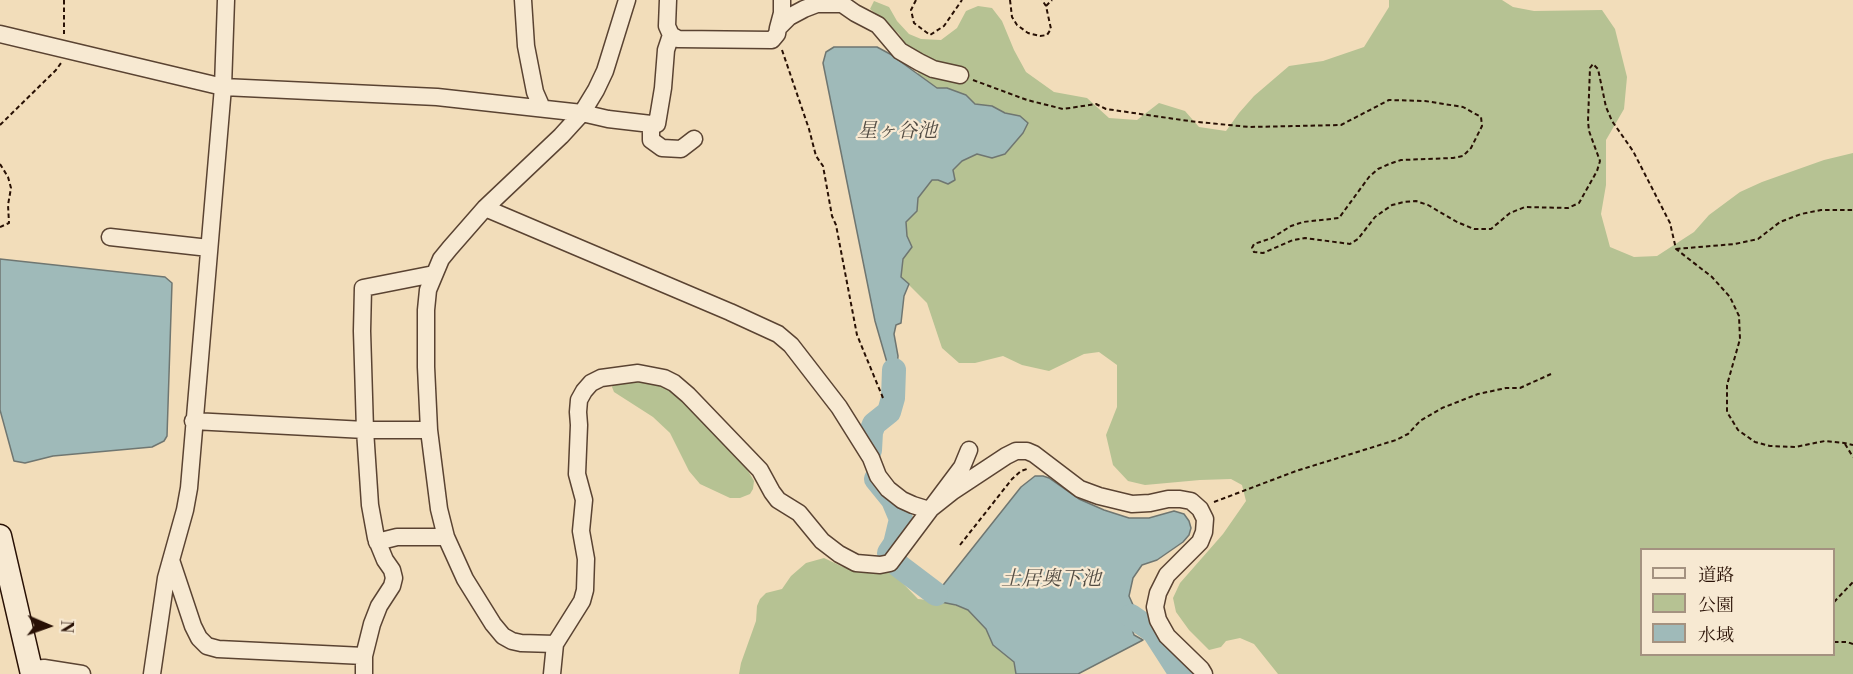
<!DOCTYPE html>
<html>
<head>
<meta charset="utf-8">
<style>
  body { margin:0 }
  #map { position:relative; width:1853px; height:674px; overflow:hidden; background:#f2ddba; font-family:"Libre Bodoni","Noto Serif JP",serif }
  canvas { display:block }
  .legend { position:absolute; left:1640px; top:548px; width:195px; height:108px; box-sizing:border-box; background:#f7e9d2; border:2px solid #a49280; margin:0; padding:8px 10px; list-style:none; font-size:18px; color:#281004 }
  .legend li { display:flex; align-items:center; gap:12px; height:30px }
  .legend b { width:30px; border:2px solid #a49280 }
  .north { position:absolute; left:18px; top:596px; width:60px; height:60px; -webkit-text-stroke:4px #f7e9d2; paint-order:stroke; rotate:92deg; font-size:16px; font-weight:700; line-height:24px; text-align:center; color:#281004 }
  .north::after { content:''; display:block; margin:auto; width:21px; height:27px; background:#281004; clip-path:polygon(50% 0,100% 100%,50% 72%,0 100%) }
</style>
</head>
<body>
<div id="map">
<canvas width="1853" height="674"></canvas>
<ul class="legend">
<li><b style="height:8px;background:#f7e9d2"></b>道路</li>
<li><b style="height:16px;background:#b6c293"></b>公園</li>
<li><b style="height:16px;background:#9fbab9"></b>水域</li>
</ul>
<div class="north">N</div>
</div>
<script>
const ctx = document.querySelector('canvas').getContext('2d');
ctx.lineJoin = 'round';
function fillPath(path, color) { ctx.fillStyle = color; ctx.fill(path, 'evenodd'); }
const shape = rows => new Path2D(rows.map(r => 'M' + r).join(''));
function stroke(path, color, width, dash) { ctx.strokeStyle = color; ctx.lineWidth = width; ctx.lineCap = dash ? 'butt' : 'round'; ctx.setLineDash(dash || []); ctx.stroke(path); }
function label(font, color, halo, rows, align = 'center') {
  ctx.font = font + ' "Libre Bodoni","Noto Serif JP",serif'; ctx.lineWidth = 4.5; ctx.setLineDash([]); ctx.textBaseline = 'middle'; ctx.strokeStyle = halo; ctx.fillStyle = color; for (const [text, x, y, turn = 0] of rows) {
    ctx.save(); ctx.translate(x, y); ctx.rotate((+turn || 0) * Math.PI / 180); ctx.textAlign = isNaN(turn) ? turn : align; if (halo) ctx.strokeText(text, 0, 0); ctx.fillText(text, 0, 0); ctx.restore();
  }
}
fillPath(shape([
  [1389,0,1502,0,1513,7,1534,11,1602,10,1615,29,1627,77,1624,109,1606,140,1606,185,1601,214,1610,247,1634,257,1657,256,1694,232,1709,215,1740,192,1762,182,1824,160,1853,153,1853,674,1278,674,1254,644,1240,638,1226,641,1221,647,1209,650,1189,630,1176,612,1173,598,1180,583,1223,534,1246,501,1242,485,1231,479,1200,480,1145,485,1128,481,1113,465,1106,435,1117,407,1117,365,1099,352,1084,354,1049,371,1022,365,1003,356,975,363,959,363,942,348,927,303,901,277,903,259,912,247,907,236,906,222,917,211,918,198,931,180,938,180,953,170,962,161,977,154,992,158,1020,116,1005,113,992,106,975,104,966,95,947,88,937,88,919,76,909,50,899,34,884,20,870,9,874,1,889,7,897,21,909,34,921,39,941,40,957,28,966,11,978,6,992,8,1002,21,1014,50,1026,72,1054,92,1087,98,1109,118,1137,120,1159,103,1185,111,1199,127,1226,131,1239,113,1254,96,1289,66,1323,61,1364,47,1389,7],
  [1642,550,1834,550,1834,654,1642,654],
  [624,379,666,386,683,397,740,457,754,481,753,489,750,494,740,498,730,498,700,484,689,471,670,433,653,417,614,392,612,387,614,382],
  [824,558,843,567,891,571,918,599,946,602,968,610,986,629,993,645,1014,662,1016,674,739,674,741,663,756,621,757,606,760,599,766,593,782,589,791,576,806,563]
]), '#b6c293');
const water = shape([
  [834,47,877,47,890,54,937,88,947,88,966,95,975,104,992,106,1005,113,1020,116,1028,123,1023,133,1005,154,992,158,977,154,962,161,953,170,955,180,948,184,938,180,932,180,918,198,917,211,906,222,907,236,912,247,903,259,901,277,909,284,904,296,901,323,896,325,894,334,898,356,897,367,894,370,890,370,888,366,875,321,823,63,826,52,834,47],
  [0,259,165,277,172,283,167,436,164,441,152,447,53,456,25,463,14,461,0,410,0,259],
  [1035,476,1043,476,1049,478,1079,499,1104,510,1129,518,1149,518,1174,511,1184,514,1189,521,1191,528,1189,535,1183,542,1157,560,1142,565,1133,578,1129,596,1134,607,1131,616,1131,626,1134,635,1143,640,1078,674,1016,674,1014,662,993,645,986,629,968,610,956,605,936,601,936,594,1021,487,1035,476]
]);
fillPath(water, '#9fbab9');
stroke(water, '#6f7671', 1.5);
stroke(shape([
  [870,450,871,432,874,424,889,412,893,398,894,370],
  [876,479,893,500,901,519,895,544,889,553,899,566,936,594],
  [1131,616,1154,632,1181,674]
]), '#9fbab9', 24);
const street = shape([
  [523,0,526,46,535,92,542,108],
  [668,0,667,26,671,35,678,39,772,40,777,34,778,28,789,17,804,9,817,4,842,4,855,13,878,25,900,51,919,62,933,69,960,75],
  [778,28,782,13,782,0],
  [0,34,223,87,437,97,582,113,608,119,651,124,657,124,663,88,666,50,671,35],
  [651,124,651,140,662,148,681,149,694,139],
  [485,208,730,312,778,334,791,345,839,407,871,458,878,476,888,489,902,500,913,505,929,510,953,491,1006,456,1016,451,1027,451,1034,454,1080,489,1099,496,1132,504,1150,503,1168,499,1180,499,1191,501,1200,509,1205,519,1204,532,1200,542,1167,575,1158,593,1155,607,1158,620,1167,636,1201,669,1204,674],
  [110,237,209,248],
  [193,421,365,430,429,430],
  [377,542,397,537,446,537],
  [171,560,193,626,199,638,207,646,218,649,364,656],
  [555,644,521,643,512,641,503,636,493,624,465,579,446,537,439,509,429,430,426,367,426,310,428,290,441,259,450,248,485,208,561,136,582,113,596,90,605,71,627,0],
  [31,669,44,668,82,674],
  [152,674,166,578,185,510,189,488,223,87,226,0],
  [364,674,364,656,372,624,379,606,392,586,394,578,392,570,385,560,376,538,370,505,365,430,362,331,363,288,434,274],
  [552,674,555,644,582,601,585,590,586,559,581,531,584,500,577,474,579,425,578,412,579,400,584,391,591,383,601,378,638,373,664,378,674,383,688,395,760,470,772,492,778,500,799,513,822,541,839,554,856,563,880,565,890,563,962,467,969,450]
]);
const secondary = shape([
  [0,536,32,674]
]);
stroke(street, '#5a4332', 19);
stroke(secondary, '#281004', 25);
stroke(shape([
  [64,0,64,34],
  [916,0,911,10,914,23,930,35,944,26,962,0],
  [1010,0,1012,17,1017,25,1028,33,1040,36,1047,35,1051,29,1046,6,1042,0],
  [1046,6,1052,0],
  [782,50,809,129,816,156,823,166,832,216,836,225,857,335,883,398],
  [973,80,1027,100,1063,109,1096,104,1106,109,1189,121,1249,127,1341,125,1389,100,1425,101,1463,107,1481,117,1482,126,1471,148,1463,156,1453,158,1401,160,1389,164,1378,169,1369,177,1339,218,1303,222,1291,226,1272,238,1254,244,1252,248,1254,252,1263,253,1293,240,1305,238,1350,244,1358,239,1375,217,1392,205,1404,202,1416,201,1428,205,1457,222,1474,229,1491,229,1510,213,1525,207,1568,208,1579,203,1597,171,1600,161,1589,131,1588,121,1590,68,1593,64,1598,69,1606,107,1612,121,1633,151,1670,223,1676,249,1712,277,1730,297,1739,316,1740,339,1727,385,1727,412,1738,430,1755,442,1770,446,1795,447,1825,441,1844,443,1853,445],
  [0,125,56,70,61,63],
  [0,164,8,177,11,188,8,205,9,223,0,227],
  [1676,249,1735,244,1758,239,1780,222,1801,214,1821,210,1853,210],
  [1845,444,1853,457],
  [1214,502,1296,471,1396,440,1408,434,1420,421,1442,408,1478,394,1506,388,1520,388,1551,374],
  [960,545,1012,479,1021,471,1027,469],
  [1834,602,1853,582],
  [1834,642,1847,642,1853,644]
]), '#281004', 2, [4.5, 3]);
stroke(street, '#f7e9d2', 16);
stroke(secondary, '#f7e9d2', 22);
label('italic 20px', '#524c43', '#f7e9d2', [
  ["星ヶ谷池",897,132],
  ["土居奥下池",1051,580]
]);
</script>
</body>
</html>
